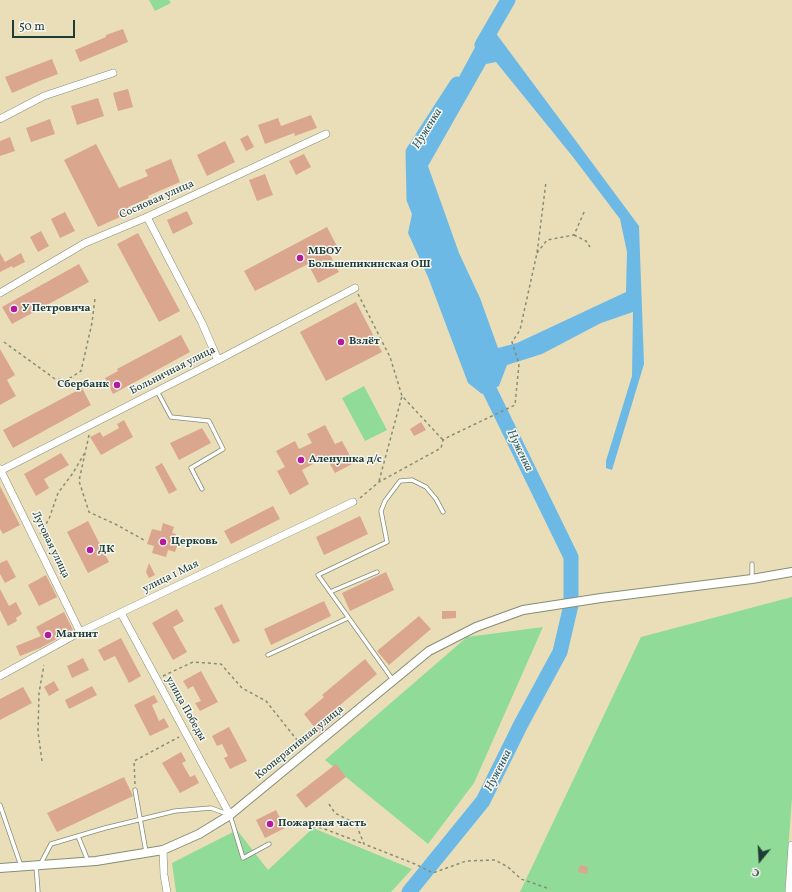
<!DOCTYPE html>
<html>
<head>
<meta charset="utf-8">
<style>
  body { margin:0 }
  #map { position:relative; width:792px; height:892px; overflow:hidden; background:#eadeb9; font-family:Vollkorn,serif }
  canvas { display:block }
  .north { position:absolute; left:740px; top:840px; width:40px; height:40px; -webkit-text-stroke:3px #f6f6f2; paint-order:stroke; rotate:198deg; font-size:11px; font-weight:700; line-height:16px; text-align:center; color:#1f3d34 }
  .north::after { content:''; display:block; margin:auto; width:14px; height:18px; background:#1f3d34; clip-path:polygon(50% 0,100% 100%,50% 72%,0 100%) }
  .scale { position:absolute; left:12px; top:20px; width:63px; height:18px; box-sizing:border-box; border:2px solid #1f3d34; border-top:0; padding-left:5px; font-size:12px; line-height:14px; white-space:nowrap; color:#1f3d34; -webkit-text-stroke:3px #f6f6f2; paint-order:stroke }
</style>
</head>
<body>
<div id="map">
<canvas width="792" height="892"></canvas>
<div class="north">С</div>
<div class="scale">50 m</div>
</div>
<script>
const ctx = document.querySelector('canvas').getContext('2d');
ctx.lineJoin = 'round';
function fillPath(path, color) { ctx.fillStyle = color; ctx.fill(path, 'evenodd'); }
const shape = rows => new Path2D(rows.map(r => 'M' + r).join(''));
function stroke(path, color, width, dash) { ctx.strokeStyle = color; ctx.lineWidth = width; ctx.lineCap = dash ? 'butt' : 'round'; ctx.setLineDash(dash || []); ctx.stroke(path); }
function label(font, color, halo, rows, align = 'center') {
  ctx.font = font + ' Vollkorn,serif'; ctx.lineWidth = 3; ctx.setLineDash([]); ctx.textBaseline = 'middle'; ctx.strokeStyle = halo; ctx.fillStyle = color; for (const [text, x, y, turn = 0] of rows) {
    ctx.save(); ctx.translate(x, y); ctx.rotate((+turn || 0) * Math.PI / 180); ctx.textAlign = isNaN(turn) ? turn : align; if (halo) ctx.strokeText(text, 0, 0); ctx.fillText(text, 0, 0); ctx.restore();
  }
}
fillPath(shape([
  [149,0,169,0,171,3,155,11],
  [364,386,387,430,365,441,342,398],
  [792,597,792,798,785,892,520,892,641,637],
  [543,627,474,783,428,844,325,760,467,637],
  [313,828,412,869,391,892,176,892,172,863,237,830,268,870]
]), '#90db97');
fillPath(shape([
  [492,28,639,226,644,364,612,470,606,468,606,461,632,376,633,312,601,323,542,354,507,365,499,386,482,394,468,383,428,277,408,233,417,190,417,155,480,38],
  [496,62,573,157,620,219,627,252,626,292,517,343,498,348,480,298,459,253,428,166,486,64]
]), '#6db9e6');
stroke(shape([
  [482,45,508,0],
  [422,219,414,199,413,152,457,84],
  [409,892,483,801,521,724,560,652,571,605,571,557,490,391,483,374]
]), '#6db9e6', 15);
fillPath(shape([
  [123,29,128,42,80,62,75,50,106,37,106,35],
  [52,59,58,74,42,80,12,93,5,77],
  [128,89,133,107,118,111,113,93],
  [98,98,104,116,77,125,71,106],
  [311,115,317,128,295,136,294,133,265,144,258,125,278,118,281,126],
  [50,119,55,134,31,142,26,128],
  [248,135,254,147,246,151,240,139],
  [10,137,15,151,0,156,0,141],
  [225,141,235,162,207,176,197,155],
  [96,144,119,188,148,176,145,170,171,159,180,182,148,196,149,198,128,207,131,212,98,227,64,160],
  [304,154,311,167,296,175,289,161],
  [265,174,273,195,257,201,249,180],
  [187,211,193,224,173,234,167,220],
  [65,212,75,231,60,238,51,219],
  [327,227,338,248,329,253,339,272,318,283,308,264,255,291,244,271],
  [41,231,49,246,38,252,30,237],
  [138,233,180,311,159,322,117,244],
  [0,253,5,262,21,253,25,262,13,268,12,266,0,272],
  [79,264,89,282,12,324,2,307],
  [356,302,382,352,326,381,300,332],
  [181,335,190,352,113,394,105,378,118,371,117,369],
  [0,349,15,375,7,380,16,396,0,405],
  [82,388,91,405,13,448,3,430],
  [124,420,133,437,101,455,90,437,100,432,103,437,119,428,117,424],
  [421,422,426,430,414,436,410,429],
  [325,425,335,444,342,441,354,463,335,473,326,457,302,470,309,484,290,495,277,471,285,467,276,451,295,441,299,449,312,443,307,434],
  [202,428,211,443,179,460,170,443],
  [61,453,69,465,44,479,49,488,36,496,24,474],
  [162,463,177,490,169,494,155,467],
  [0,486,20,525,3,534,0,529],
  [273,506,280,519,231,544,224,531],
  [360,516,368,534,324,555,316,537],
  [88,521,109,562,88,573,67,532],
  [163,523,174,527,172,533,176,534,175,539,179,540,175,552,168,550,166,557,152,553,154,546,147,544,152,529,161,531],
  [7,560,16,577,5,583,0,574,0,563],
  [149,563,155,575,149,578,146,572],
  [386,572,394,590,350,611,342,593],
  [46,575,57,597,39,606,28,585],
  [0,589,9,606,16,602,22,614,16,618,17,621,8,626,0,610],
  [324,601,331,616,271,645,264,629],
  [222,604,240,641,233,644,214,608],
  [177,609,184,621,173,627,187,652,173,660,152,623],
  [442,611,456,611,456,618,442,619],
  [64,612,73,630,40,648,20,656,16,646,41,636,36,627],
  [419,616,431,629,389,665,377,651],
  [121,638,141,676,129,683,115,656,104,661,98,650],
  [83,658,89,670,72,678,67,666],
  [365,659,377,674,333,711,338,717,319,733,304,714,324,697,322,695],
  [201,671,218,702,200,711,195,703,201,701,193,686,188,689,183,681],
  [54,681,59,690,49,696,44,687],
  [92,686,97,695,69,709,65,700],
  [23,687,32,703,0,720,0,699],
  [154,695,158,702,152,705,159,721,164,718,169,727,150,736,134,705],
  [229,727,247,761,230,769,224,758,228,756,222,744,217,746,212,736],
  [181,752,186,761,182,763,190,777,195,775,199,783,180,793,162,763],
  [336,764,346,777,306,808,296,795],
  [124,777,133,796,57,832,47,813],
  [276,810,285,828,265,838,256,820],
  [580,865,588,867,587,874,578,872]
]), '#daa68e');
const service = shape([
  [157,391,171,417,209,421,223,449,191,468,202,489],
  [752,564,752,579],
  [330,592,377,572],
  [268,655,348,618],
  [393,680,318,575,387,542,381,511,385,501,400,481,412,480,426,487,436,499,443,512],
  [135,790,146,852],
  [0,805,21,866],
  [78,836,88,861],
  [36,865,38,892],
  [40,865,51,844,105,828,175,811,211,808,230,815,243,858,269,844]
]);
const minor = shape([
  [0,119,44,96,113,73],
  [147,217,202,323,218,360],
  [0,293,85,243,147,217,326,134],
  [0,469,80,632],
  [0,471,218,360,355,288],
  [121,613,230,815],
  [0,676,80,632,353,502],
  [163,850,164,875,167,892],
  [789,892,792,845]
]);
const tertiary = shape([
  [0,868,96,861,163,850,199,834,230,815,429,651,476,627,523,610,601,598,752,579,792,572]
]);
stroke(service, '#848e76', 5);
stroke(minor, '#848e76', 8);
stroke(tertiary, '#848e76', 10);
stroke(shape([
  [574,235,586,241,590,247],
  [537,253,547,240,574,235,585,210],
  [358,294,390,357,402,396,443,440],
  [4,342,55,379,67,380,81,371,92,323,95,298],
  [89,435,79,481,89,512,117,525,144,540],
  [379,481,402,396],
  [360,498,379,482,441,448,443,440,450,436,515,405,519,364,512,342,520,330,537,253,546,182],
  [40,534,49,519,58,493,73,473,84,454],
  [163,676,193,662,221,664,242,688,266,701,301,745],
  [42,761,38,732,39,693,44,665],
  [135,784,134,761,179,737],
  [329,804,335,813,356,824,364,844,415,864,433,873,466,861,495,860,508,867,521,879,550,889],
  [295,824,322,828,364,844]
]), '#848e76', 1.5, [3, 3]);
stroke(service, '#fff', 3.5);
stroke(minor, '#fff', 7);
stroke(tertiary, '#fff', 8);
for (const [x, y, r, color] of [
  [300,258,4,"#b5179e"],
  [14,309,4,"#b5179e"],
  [341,342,4,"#b5179e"],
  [117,385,4,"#b5179e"],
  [301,460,4,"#b5179e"],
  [163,542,4,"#b5179e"],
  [90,550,4,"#b5179e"],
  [48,635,4,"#b5179e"],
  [270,824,4,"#b5179e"]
]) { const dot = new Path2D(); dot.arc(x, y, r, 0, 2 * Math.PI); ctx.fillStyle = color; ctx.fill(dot); stroke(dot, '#f6f6f2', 1.5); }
label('11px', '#1f3d34', '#f6f6f2', [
  ["Сосновая улица",157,200,-24],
  ["Больничная улица",173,371,-27],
  ["Луговая улица",50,545,64],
  ["улица 1 Мая",171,577,-26],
  ["улица Победы",185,709,61],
  ["Кооперативная улица",300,743,-39]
]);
label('bold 11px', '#1f3d34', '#f6f6f2', [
  ["МБОУ",308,252],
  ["Большепикинская ОШ",308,265],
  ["У Петровича",22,309],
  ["Взлёт",349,342],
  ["Сбербанк",109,385,"right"],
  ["Аленушка д/с",309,460],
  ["Церковь",171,542],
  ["ДК",98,550],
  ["Магнит",56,635],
  ["Пожарная часть",278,824]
], 'left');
label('italic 12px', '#325c60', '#f6f6f2', [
  ["Нуженка",428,129,-58],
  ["Нуженка",519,451,64],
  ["Нуженка",499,771,-63]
]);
</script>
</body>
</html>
